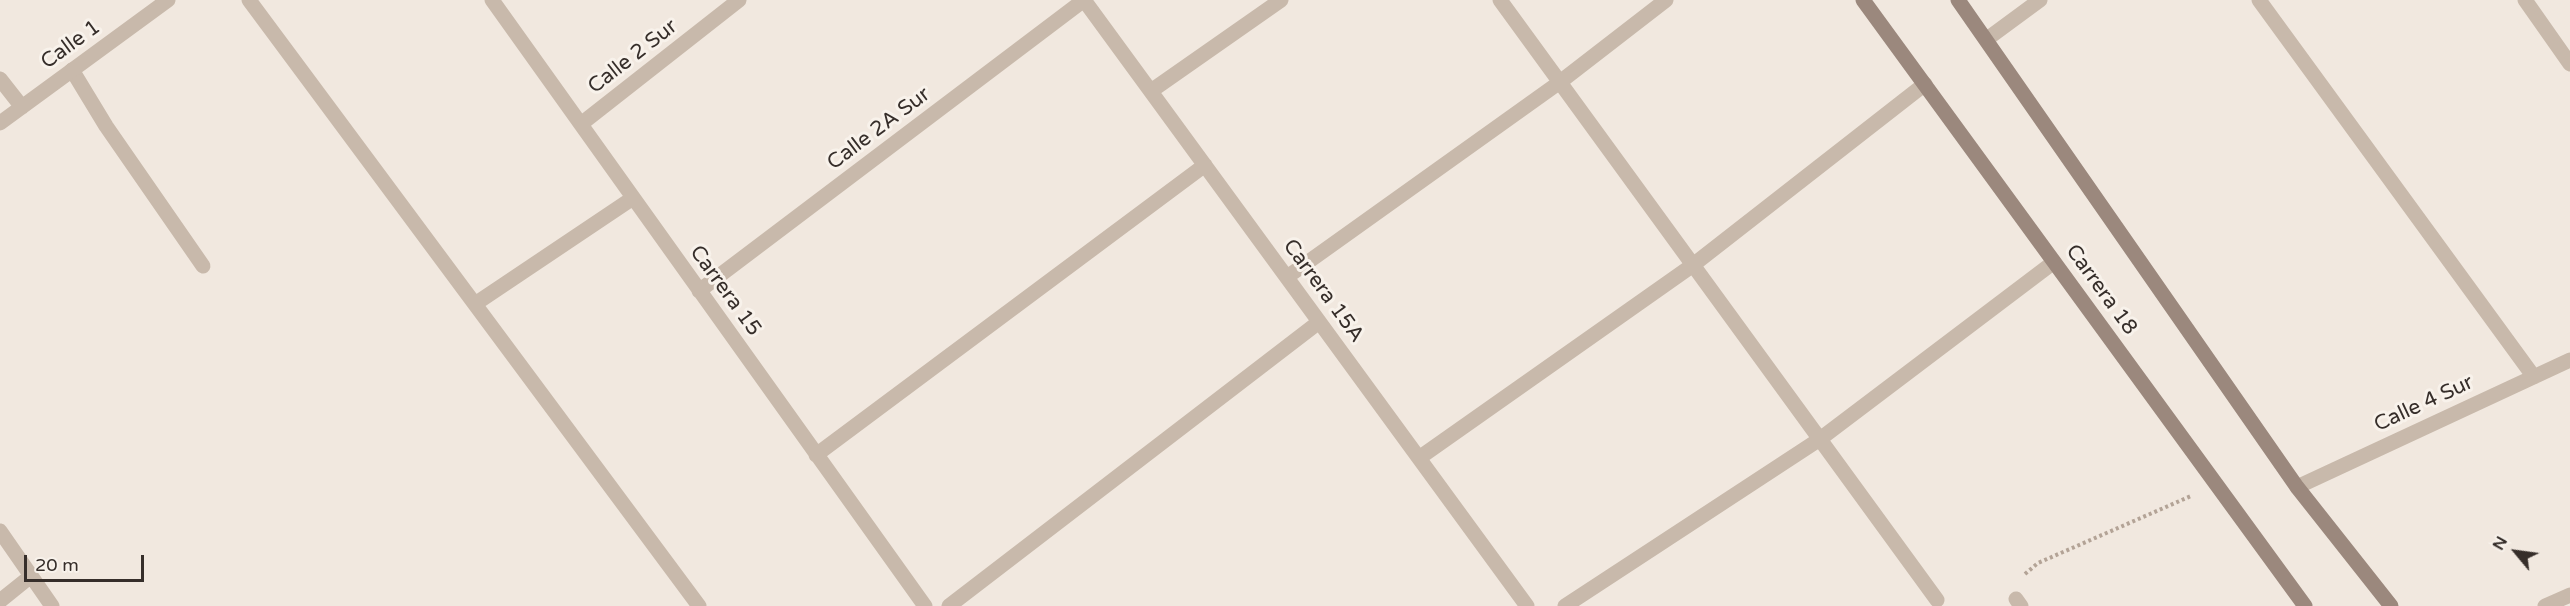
<!DOCTYPE html>
<html>
<head>
<meta charset="utf-8">
<style>
  body { margin:0 }
  #map { position:relative; width:2570px; height:606px; overflow:hidden; background:#f1e8df; font-family:"Varela Round",sans-serif }
  canvas { display:block }
  .north { position:absolute; left:2486px; top:522px; width:60px; height:60px; -webkit-text-stroke:4px #f8f2eb; paint-order:stroke; rotate:299deg; font-size:16px; font-weight:700; line-height:24px; text-align:center; color:#362e2a }
  .north::after { content:''; display:block; margin:auto; width:21px; height:27px; background:#362e2a; clip-path:polygon(50% 0,100% 100%,50% 72%,0 100%) }
  .scale { position:absolute; left:24px; top:555px; width:120px; height:27px; box-sizing:border-box; border:3px solid #362e2a; border-top:0; padding-left:8px; font-size:18px; line-height:21px; white-space:nowrap; color:#362e2a; -webkit-text-stroke:4px #f8f2eb; paint-order:stroke }
</style>
</head>
<body>
<div id="map">
<canvas width="2570" height="606"></canvas>
<div class="north">N</div>
<div class="scale">20 m</div>
</div>
<script>
const ctx = document.querySelector('canvas').getContext('2d');
ctx.lineJoin = 'round';
const shape = rows => new Path2D(rows.map(r => 'M' + r).join(''));
function stroke(path, color, width, dash) { ctx.strokeStyle = color; ctx.lineWidth = width; ctx.lineCap = dash ? 'butt' : 'round'; ctx.setLineDash(dash || []); ctx.stroke(path); }
function label(font, color, halo, rows, align = 'center') {
  ctx.font = font + ' "Varela Round",sans-serif'; ctx.lineWidth = 6; ctx.setLineDash([]); ctx.textBaseline = 'middle'; ctx.strokeStyle = halo; ctx.fillStyle = color; for (const [text, x, y, turn = 0] of rows) {
    ctx.save(); ctx.translate(x, y); ctx.rotate((+turn || 0) * Math.PI / 180); ctx.textAlign = isNaN(turn) ? turn : align; if (halo) ctx.strokeText(text, 0, 0); ctx.fillText(text, 0, 0); ctx.restore();
  }
}
stroke(shape([
  [2025,574,2038,563,2191,496]
]), '#b3a396', 4, [3, 3]);
stroke(shape([
  [72,70,106,126,203,266]
]), '#c8b9ab', 15);
stroke(shape([
  [249,0,699,606],
  [492,0,925,606],
  [1500,0,1937,600],
  [2259,0,2534,377],
  [2525,0,2570,64],
  [1987,39,2040,0],
  [0,79,22,107],
  [1151,91,1281,0],
  [0,123,168,0],
  [581,124,739,0],
  [1287,277,1560,82,1666,0],
  [699,291,1084,0,1527,606],
  [475,304,633,198],
  [816,455,1205,165],
  [1419,458,1693,265,1925,84],
  [2297,487,2570,360],
  [0,531,52,606],
  [2016,599,2021,606],
  [0,601,31,576],
  [949,606,1319,322],
  [1565,606,1820,439,2054,262],
  [2545,606,2570,595]
]), '#c8b9ab', 15);
stroke(shape([
  [1863,0,2305,606],
  [1958,0,2297,487,2391,606]
]), '#9b887d', 15);
label('21px', '#362e2a', '#f8f2eb', [
  ["Calle 1",71,45,-36],
  ["Calle 2 Sur",633,57,-38],
  ["Calle 2A Sur",879,129,-37],
  ["Carrera 18",2101,290,54],
  ["Carrera 15",725,291,54],
  ["Carrera 15A",1323,291,54],
  ["Calle 4 Sur",2424,404,-25]
]);
</script>
</body>
</html>
